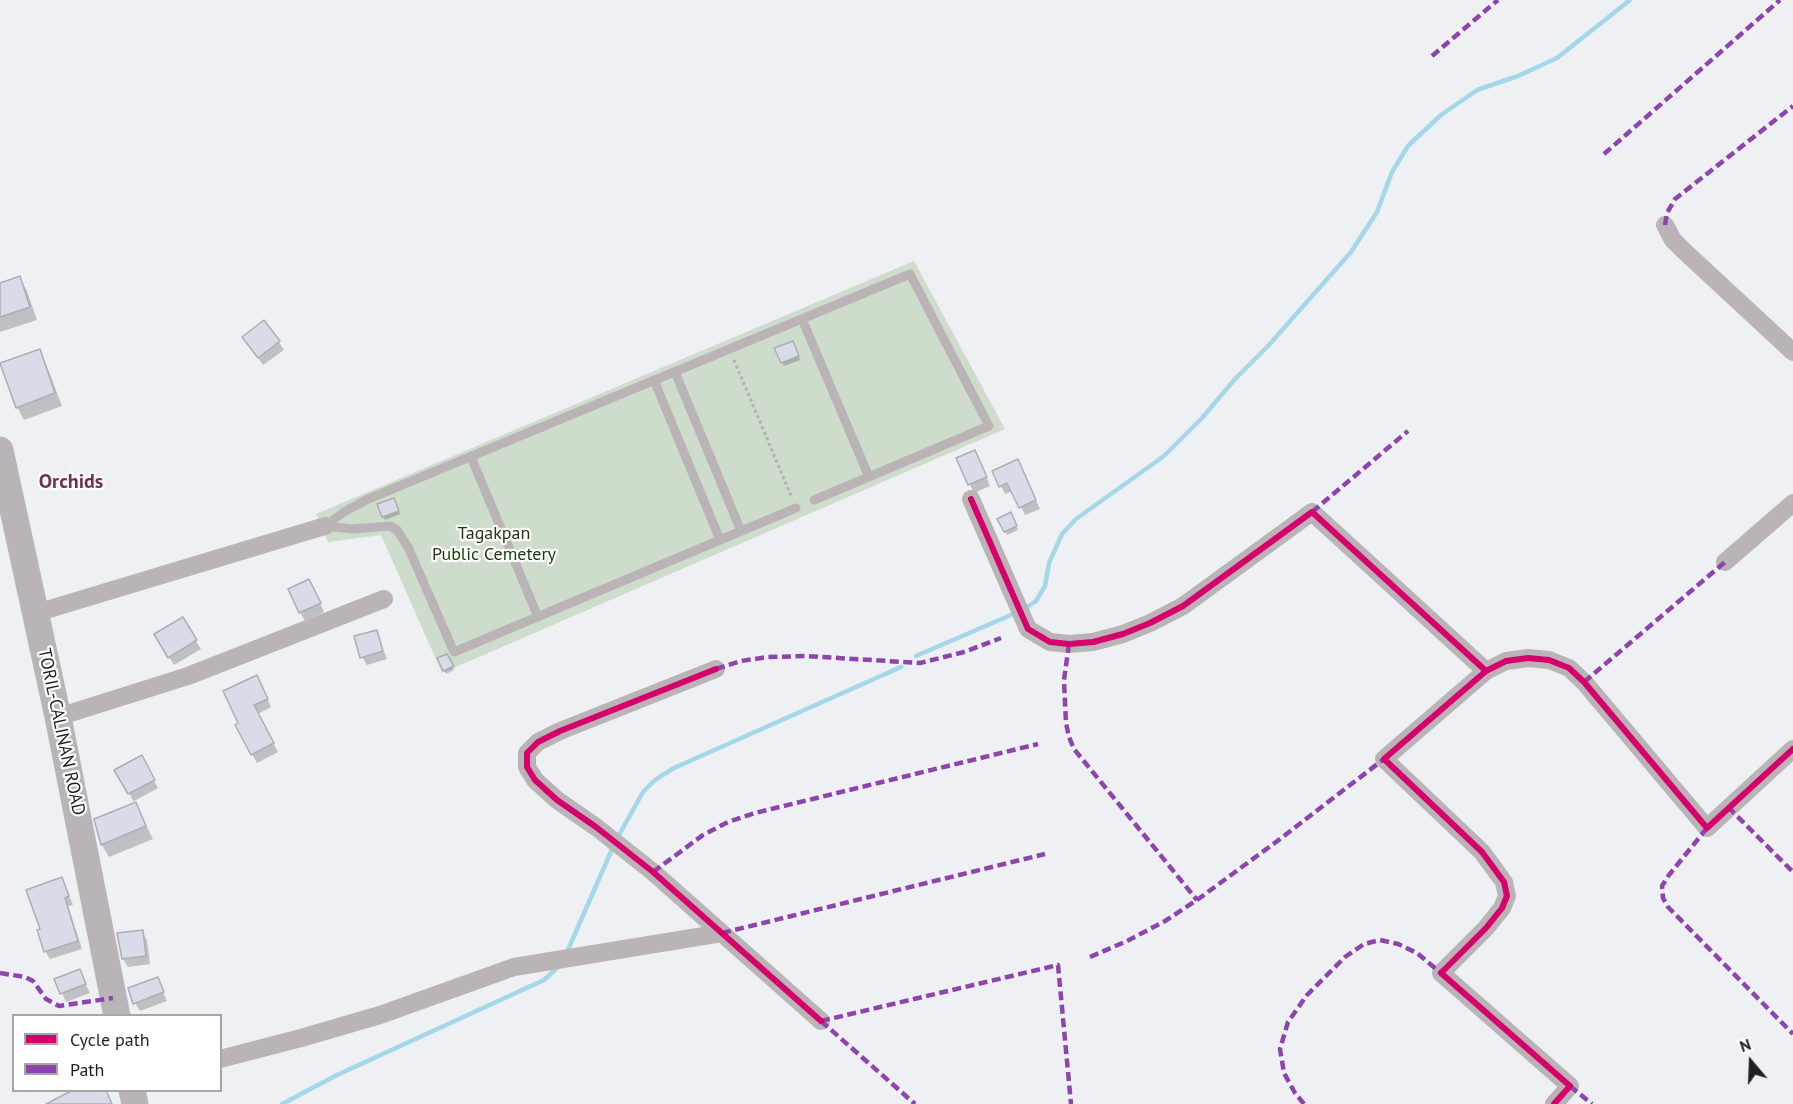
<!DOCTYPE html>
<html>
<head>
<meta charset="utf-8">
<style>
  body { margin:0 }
  #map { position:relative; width:1793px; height:1104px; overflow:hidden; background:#eef0f4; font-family:"PT Sans",sans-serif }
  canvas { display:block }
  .legend { position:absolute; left:12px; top:1014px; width:210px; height:78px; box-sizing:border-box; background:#fff; border:2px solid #a5a6a7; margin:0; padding:8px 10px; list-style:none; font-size:18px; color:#1f2023 }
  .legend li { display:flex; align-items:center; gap:12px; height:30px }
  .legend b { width:30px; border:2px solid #a5a6a7 }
  .north { position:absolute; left:1721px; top:1032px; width:60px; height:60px; -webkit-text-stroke:4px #fff; paint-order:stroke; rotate:341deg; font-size:16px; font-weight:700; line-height:24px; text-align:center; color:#1f2023 }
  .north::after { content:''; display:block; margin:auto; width:21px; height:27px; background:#1f2023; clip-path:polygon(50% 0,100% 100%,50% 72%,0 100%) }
</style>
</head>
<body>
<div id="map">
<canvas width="1793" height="1104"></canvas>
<ul class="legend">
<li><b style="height:8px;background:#d6006c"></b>Cycle path</li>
<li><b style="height:8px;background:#8e44ad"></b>Path</li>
</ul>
<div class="north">N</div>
</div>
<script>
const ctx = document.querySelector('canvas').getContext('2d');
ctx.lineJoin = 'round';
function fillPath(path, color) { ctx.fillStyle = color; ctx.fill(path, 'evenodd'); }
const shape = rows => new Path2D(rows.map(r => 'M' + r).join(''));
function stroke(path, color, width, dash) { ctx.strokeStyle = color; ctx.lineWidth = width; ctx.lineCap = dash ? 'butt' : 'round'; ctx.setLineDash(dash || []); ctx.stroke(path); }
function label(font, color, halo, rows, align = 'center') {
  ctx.font = font + ' "PT Sans",sans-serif'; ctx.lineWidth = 4.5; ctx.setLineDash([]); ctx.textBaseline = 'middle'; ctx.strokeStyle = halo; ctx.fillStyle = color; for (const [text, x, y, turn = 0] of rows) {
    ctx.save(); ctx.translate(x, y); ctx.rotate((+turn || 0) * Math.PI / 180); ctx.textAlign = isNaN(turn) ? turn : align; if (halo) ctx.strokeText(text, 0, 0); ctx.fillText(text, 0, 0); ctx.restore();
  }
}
fillPath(shape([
  [914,261,1005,429,442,673,381,535,328,542,316,514]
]), '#cedccc');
fillPath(shape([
  [20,278,27,291,37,320,0,332,0,285],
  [244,338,279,342,284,350,263,365],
  [794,346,800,360,784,366,776,349],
  [39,351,46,364,62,406,24,420,17,407],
  [958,459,979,460,990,486,974,493],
  [1022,469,1040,509,1025,515,1013,491,1005,494,1001,486],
  [395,503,400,514,385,520,383,516],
  [1011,514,1018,530,1007,535,999,519],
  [314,589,324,612,305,621,300,612],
  [182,619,201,649,174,665,156,635],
  [376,631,387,659,367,665,362,657],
  [447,656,454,670,446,674,444,670],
  [261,685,271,707,258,714,278,752,257,763,237,726,240,724],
  [141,757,158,788,134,801,153,839,109,857,102,845,96,820,135,804,116,770],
  [62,879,73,905,68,906,82,949,50,959,45,951,42,930],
  [142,932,147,940,150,964,128,967,123,959],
  [79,971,90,993,66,1002,56,980],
  [157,979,167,1001,140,1011,135,1003]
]), '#0003');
stroke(shape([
  [1026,608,1036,601,1045,586,1049,563,1062,534,1076,519,1164,456,1202,418,1235,379,1268,346,1351,252,1377,212,1392,172,1408,146,1441,115,1477,90,1518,76,1557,58,1630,0],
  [916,656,1011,615],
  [619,835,643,792,655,780,674,768,901,667],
  [567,952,613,847],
  [282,1104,337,1075,544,980,558,967]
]), '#a4d7e7', 4.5);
const building = shape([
  [20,276,30,307,0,317,0,283,20,276],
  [264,320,280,341,258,358,242,337,264,320],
  [793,341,799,356,781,363,774,348,793,341],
  [40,349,55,393,16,408,0,363,40,349],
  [975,450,987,477,968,485,956,458,975,450],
  [1018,459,1036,500,1019,508,1007,483,999,487,992,471,1018,459],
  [394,498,399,511,382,517,377,504,394,498],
  [1011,512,1017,526,1004,532,997,519,1011,512],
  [309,579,321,603,299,613,288,589,309,579],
  [183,617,197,640,168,658,154,634,183,617],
  [377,630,383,651,360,658,354,636,377,630],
  [447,654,454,666,443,671,437,658,447,654],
  [257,675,268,699,254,705,274,743,251,755,235,725,238,723,223,691,257,675],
  [142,755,155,780,128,794,114,770,142,755],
  [136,802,146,826,101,845,94,819,136,802],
  [62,877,69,896,65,898,78,941,44,952,37,930,40,929,26,890,62,877],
  [143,930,146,956,122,959,117,933,143,930],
  [80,969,86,984,60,994,54,979,80,969],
  [158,977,164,992,133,1004,128,988,158,977],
  [73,1090,106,1090,112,1104,46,1104,73,1090]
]);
fillPath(building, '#d7dce8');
stroke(building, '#adaeb1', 1.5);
stroke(shape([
  [734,360,792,498]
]), '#b4b0b3', 3, [3, 3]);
stroke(shape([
  [802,319,869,477],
  [675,372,741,531],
  [654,380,720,540],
  [471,457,538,617],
  [325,526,344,512,366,500,910,274,989,426,814,500],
  [325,526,352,529,390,526,397,530,408,547,454,652,796,508]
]), '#bbb4b7', 9);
stroke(shape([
  [1665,225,1673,240,1683,250,1793,352],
  [971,499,1028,629,1050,642,1069,644,1093,642,1123,634,1150,623,1183,606,1312,512,1486,671],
  [1725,562,1793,503],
  [36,613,325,526],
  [716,669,560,731,538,742,527,753,527,767,535,780,557,800,596,827,653,872,821,1021],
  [58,717,188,676,384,599],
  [220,1059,301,1038,380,1015,514,967,722,933],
  [1554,1104,1570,1086,1441,973,1486,928,1502,908,1507,896,1504,882,1482,852,1384,759,1486,671,1506,661,1528,658,1549,660,1569,668,1584,682,1707,828,1793,749]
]), '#bbb4b7', 18);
stroke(shape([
  [0,450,58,717,117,1016],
  [132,1090,135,1104]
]), '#b9b4b7', 27);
stroke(shape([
  [1432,56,1498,0],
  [1604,154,1780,0],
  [1665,225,1667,213,1675,199,1793,106],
  [1312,512,1408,431],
  [1069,644,1064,680,1066,723,1069,737,1074,749,1197,900],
  [716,669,741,661,768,657,806,656,920,663,964,652,1001,638],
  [1584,682,1725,562],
  [1728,807,1793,872],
  [1707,828,1669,875,1662,886,1663,898,1668,907,1793,1034],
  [653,872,703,835,728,822,755,813,1038,744],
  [722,933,1045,854],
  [1090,957,1127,941,1165,921,1197,900,1276,842,1384,759],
  [0,973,25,977,33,981,46,999,59,1006,113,998],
  [821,1021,1058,965,1071,1104],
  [821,1021,915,1104],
  [1570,1086,1592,1104],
  [1304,1104,1295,1093,1284,1073,1280,1049,1288,1022,1307,995,1345,957,1364,944,1380,940,1398,944,1417,953,1441,973]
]), '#8e44ad', 4.5, [9, 4.5]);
stroke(shape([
  [971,499,1028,629,1050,642,1069,644,1093,642,1123,634,1150,623,1183,606,1312,512,1486,671],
  [716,669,560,731,538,742,527,753,527,767,535,780,557,800,596,827,653,872,821,1021],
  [1554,1104,1570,1086,1441,973,1486,928,1502,908,1507,896,1504,882,1482,852,1384,759,1486,671,1506,661,1528,658,1549,660,1569,668,1584,682,1707,828,1793,749]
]), '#d6006c', 6);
label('18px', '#183a07', '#fff', [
  ["Tagakpan",494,534],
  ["Public Cemetery",494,555]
]);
label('18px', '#1f2023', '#fff', [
  ["TORIL-CALINAN ROAD",61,732,78]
]);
label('bold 20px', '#703156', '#fff', [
  ["Orchids",71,482]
]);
</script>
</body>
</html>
